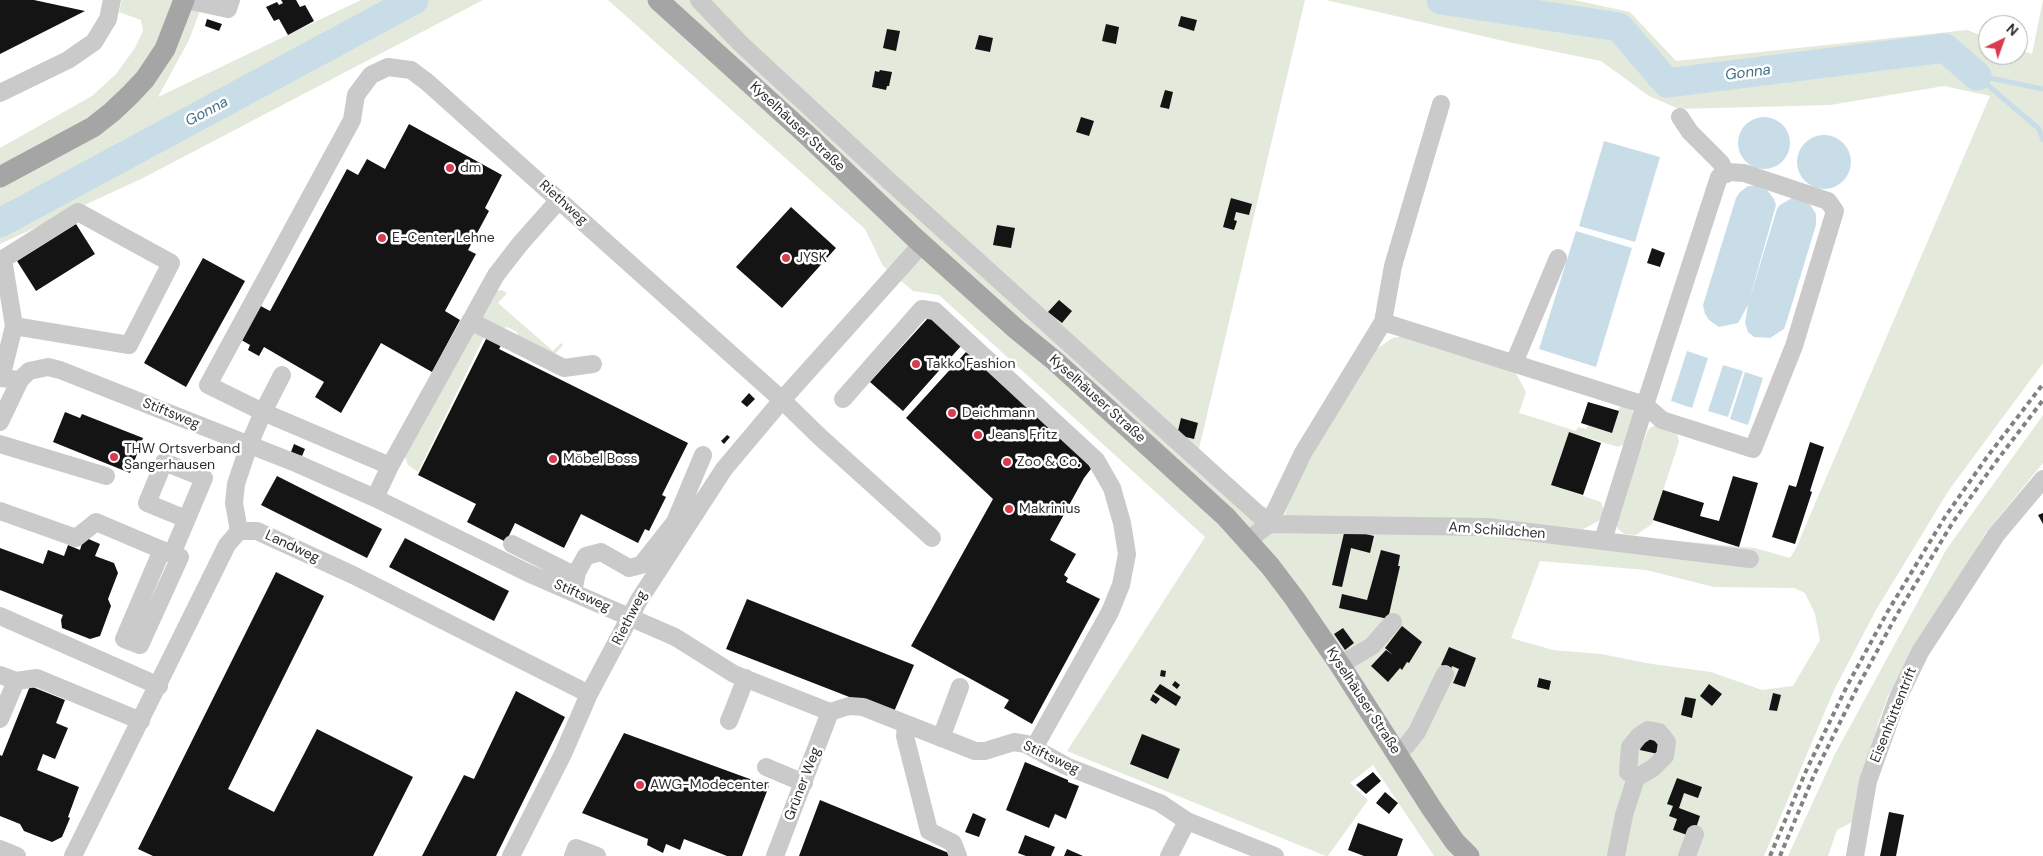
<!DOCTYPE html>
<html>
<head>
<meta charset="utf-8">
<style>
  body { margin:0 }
  #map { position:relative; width:2043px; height:856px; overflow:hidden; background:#fff; font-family:"DM Sans",sans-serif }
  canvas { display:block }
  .north { position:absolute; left:1978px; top:15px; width:50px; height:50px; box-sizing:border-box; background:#fff; border:1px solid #ababab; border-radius:50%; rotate:42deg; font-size:14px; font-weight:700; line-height:20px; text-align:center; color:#2d2d2d }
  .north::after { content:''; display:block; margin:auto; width:18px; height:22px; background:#d83b4d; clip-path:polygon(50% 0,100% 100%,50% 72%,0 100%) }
</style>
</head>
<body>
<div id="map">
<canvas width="2043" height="856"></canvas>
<div class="north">N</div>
</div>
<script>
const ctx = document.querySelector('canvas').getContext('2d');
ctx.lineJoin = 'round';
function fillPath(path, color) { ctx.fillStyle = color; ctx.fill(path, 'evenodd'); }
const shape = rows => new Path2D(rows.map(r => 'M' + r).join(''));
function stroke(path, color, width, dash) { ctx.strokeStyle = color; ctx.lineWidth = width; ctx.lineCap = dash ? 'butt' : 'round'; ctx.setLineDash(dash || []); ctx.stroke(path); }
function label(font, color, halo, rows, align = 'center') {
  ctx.font = font + ' "DM Sans",sans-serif'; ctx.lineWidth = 5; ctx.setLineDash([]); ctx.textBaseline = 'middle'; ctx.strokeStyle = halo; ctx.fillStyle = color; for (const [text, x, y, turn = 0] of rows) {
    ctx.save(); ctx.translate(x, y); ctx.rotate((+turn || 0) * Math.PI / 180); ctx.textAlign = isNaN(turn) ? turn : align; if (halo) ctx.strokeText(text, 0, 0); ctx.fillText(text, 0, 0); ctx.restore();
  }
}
fillPath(shape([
  [122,0,204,0,189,40,158,97,361,0,483,0,143,178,0,244,0,148,92,96,116,74,135,48,143,31,141,20,119,12],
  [608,0,1305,0,1198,453,1262,506,1270,508,1284,517,1304,459,1373,351,1393,338,1404,336,1514,370,1526,392,1519,413,1545,421,1576,431,1578,427,1586,429,1588,425,1612,432,1621,403,1629,407,1634,414,1626,443,1618,447,1569,432,1551,485,1601,502,1604,510,1602,519,1578,532,1755,548,1790,558,1796,548,1990,96,1944,86,1830,105,1679,109,1649,96,1601,61,1508,42,1326,0,1574,0,1630,12,1676,61,1967,30,1988,38,1988,55,2018,55,2018,49,2032,54,2043,0,2043,363,1949,490,1876,610,1834,690,1764,856,1434,856,1373,765,1350,783,1368,800,1328,856,1326,856,1067,751,1205,537,939,295,913,291,883,266,865,229],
  [1540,561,1646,570,1714,587,1794,588,1805,593,1815,614,1820,640,1793,686,1762,690,1711,672,1652,664,1601,654,1553,650,1511,638],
  [502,290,507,293,498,303,553,351,561,343,563,345,554,355,520,341,517,332,507,327,498,330,482,317,496,291],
  [475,327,486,333,418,472,408,465,405,457,408,451],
  [2043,415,2043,463,1985,534,1888,696,1878,723,1854,821,1837,830,1828,856,1788,856,1835,754,1946,550],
  [1662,425,1677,433,1679,442,1652,524,1636,535,1624,534,1618,529,1614,521,1648,430,1653,426]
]), '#e3e9db');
fillPath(shape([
  '1738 143a26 26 0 1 1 52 0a26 26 0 1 1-52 0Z',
  '1797 162a27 27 0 1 1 54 0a27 27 0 1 1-54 0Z',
  [1604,141,1660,157,1635,242,1579,226],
  [1748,186,1756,186,1767,190,1774,199,1776,205,1749,301,1777,209,1780,205,1792,198,1809,203,1816,214,1816,225,1788,317,1784,329,1770,338,1754,337,1748,332,1745,323,1748,305,1738,323,1719,327,1709,320,1705,314,1703,305,1736,198,1740,192],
  [1576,231,1632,248,1596,367,1539,349],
  [1687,351,1708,358,1692,408,1671,401],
  [1723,365,1743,371,1728,417,1708,411],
  [1745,372,1763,378,1748,425,1730,419]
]), '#c8dde8');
stroke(shape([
  [1478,5,1479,0],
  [1977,76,2039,129,2043,140],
  [1980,76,2043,89]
]), '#c8dde8', 5);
stroke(shape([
  [1441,0,1619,27,1667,83,1945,48,1977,76],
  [0,223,414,0]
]), '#c8dde8', 29);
fillPath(shape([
  [0,0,34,0,85,11,0,54],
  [281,0,296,0,300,7,305,5,314,21,288,35,279,19,274,21,266,7,277,2,279,5,283,3],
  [1181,16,1197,20,1194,31,1178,26],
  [207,19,222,24,219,31,205,26],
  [1106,24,1119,27,1116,44,1102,41],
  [887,29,900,31,896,51,883,48],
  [979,35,993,38,990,52,975,49],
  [880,70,892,72,889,86,887,86,886,90,872,87,875,71,879,72],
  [1165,90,1173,92,1169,109,1160,107],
  [1081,117,1094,121,1089,136,1076,132],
  [409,124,502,175,485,208,489,211,468,250,476,254,445,311,460,320,432,372,381,343,341,413,315,397,324,382,264,347,259,356,248,350,250,345,236,337,255,303,270,311,347,169,358,175,367,159,385,169],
  [1231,198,1252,204,1249,215,1236,212,1234,220,1237,221,1234,230,1223,227],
  [791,207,836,248,782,308,736,267],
  [76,224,95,254,36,291,17,261],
  [997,225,1015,228,1011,248,993,245],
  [1652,248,1665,253,1660,267,1647,263],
  [203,258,245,281,186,387,144,363],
  [1059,300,1072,311,1062,323,1048,312],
  [929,317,961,346,903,411,870,382],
  [489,333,504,340,499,349,688,443,662,495,666,497,649,531,645,529,638,543,581,514,564,548,515,523,506,542,467,522,476,504,418,475],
  [966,352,1094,465,1084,478,1050,540,1076,554,1064,575,1068,578,1066,582,1100,599,1032,724,1004,708,1009,700,911,646,993,499,906,418],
  [749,393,755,399,747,407,741,402],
  [1588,402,1619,411,1612,433,1581,423],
  [65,412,80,418,82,414,143,438,130,473,53,442],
  [1181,418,1198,423,1194,439,1177,435],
  [1569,432,1601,443,1583,495,1551,485],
  [727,435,730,437,724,444,721,441],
  [1810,442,1824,447,1810,491,1812,492,1795,544,1772,537,1789,485,1796,487],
  [294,444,305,449,302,456,291,452],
  [277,476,382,529,367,558,261,505],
  [1733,476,1758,483,1739,547,1653,520,1663,490,1704,503,1700,516,1719,521],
  [2043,513,2043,524,2038,515],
  [1345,529,1374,536,1370,553,1351,548,1342,587,1332,585],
  [84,537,100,544,95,556,114,563,118,573,108,599,111,606,100,636,90,639,62,628,61,620,63,615,0,590,0,548,43,564,48,550,64,556,68,545,80,550],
  [405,538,509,591,494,621,389,567],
  [1381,550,1400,555,1398,566,1400,566,1388,619,1339,608,1342,594,1367,600],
  [276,572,324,596,228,789,274,812,317,729,413,777,373,856,153,856,138,849],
  [747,599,914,665,893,714,726,649],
  [1402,626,1422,642,1409,663,1407,662,1402,670,1400,668,1388,682,1371,666,1386,650,1393,655,1385,648],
  [1343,628,1354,643,1345,650,1334,634],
  [1449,647,1476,658,1465,687,1453,683,1459,669,1452,666,1451,669,1441,665],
  [1161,670,1166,671,1165,677,1160,676],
  [1539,678,1551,681,1549,690,1537,687],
  [1175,681,1180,685,1177,689,1172,685],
  [1160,684,1181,697,1176,706,1154,692],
  [1709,684,1722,694,1712,706,1700,696],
  [30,686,65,700,56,723,68,728,55,759,43,754,37,770,79,787,68,817,70,818,62,837,52,842,24,831,20,824,0,816,0,755,2,756],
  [516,691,565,717,496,856,422,856,464,775,474,779],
  [1773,693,1781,695,1777,711,1769,710],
  [1153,694,1160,699,1156,704,1150,700],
  [1685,697,1696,699,1692,718,1681,715],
  [624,733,769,786,742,856,727,856,684,839,680,850,666,844,663,853,647,845,648,839,582,813],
  [1142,734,1180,749,1168,779,1130,764],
  [1643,737,1661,743,1658,754,1640,750],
  [1025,762,1068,780,1068,782,1079,786,1066,819,1055,814,1049,828,1006,810],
  [1373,772,1381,781,1366,794,1356,785],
  [1677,778,1702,787,1698,798,1684,793,1679,808,1700,816,1696,828,1690,836,1673,830,1677,819,1669,816,1673,806,1667,804],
  [1385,792,1398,803,1389,814,1376,803],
  [820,800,956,856,799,856],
  [1889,812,1904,815,1896,856,1880,856],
  [973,813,986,819,979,837,965,832],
  [1358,823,1403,839,1397,856,1364,856,1348,850],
  [1025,835,1055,847,1051,856,1026,856,1018,853],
  [1067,849,1083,856,1064,856]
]), '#141414');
stroke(shape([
  [186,0,228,9,231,0],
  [699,0,740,43,888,180,1269,524,1303,453,1383,322,1393,266,1441,104],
  [0,93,68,60,94,42,108,19,112,0],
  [1680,117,1690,132,1721,163,1726,174],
  [470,321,564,368,593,364],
  [1383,322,1645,405,1719,177,1729,172,1744,173,1828,201,1835,211,1794,346,1753,449,1662,420,1645,405,1603,540],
  [14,326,129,345,171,263,78,212,3,259,14,326,1,378,20,380],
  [1514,363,1558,258],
  [282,375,263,412,390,466],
  [843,399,922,309,935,311,1096,460,1112,488,1122,523,1127,554,1121,585,1110,612,1034,748],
  [0,422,20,380,29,371,48,367,60,370,298,464,375,498,528,573,675,637,734,674,830,712,849,706,863,707,975,751,985,751,1014,742,1026,744,1066,766,1160,803,1187,821,1275,856],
  [0,444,106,476],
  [375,498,390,466,496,275,520,244,559,200],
  [0,511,76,538,96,522,162,550,124,639,140,645,180,557,162,550],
  [684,529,675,522,703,455],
  [239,531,234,503,236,484,249,445,263,412,208,385,352,120,356,95,371,75,388,67,411,70,427,82,782,400,820,437,932,538],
  [1248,540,1269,524,1488,527,1750,559],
  [512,544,576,576],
  [172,554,204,478,164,462,147,503,186,519],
  [573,592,577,572,586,556,601,552,629,568,641,565,675,522],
  [0,616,159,686],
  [1340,665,1372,646,1393,622],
  [0,675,16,681,0,719],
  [16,681,37,678,141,721],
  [729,721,746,678],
  [906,724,905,736,929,831,953,843,958,856],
  [941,738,960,687],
  [1396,752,1406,746,1417,732,1445,674],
  [766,767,804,783],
  [0,849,17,856],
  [73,856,227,545,239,531,257,531,353,575,589,694],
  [511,856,563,754,589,694,639,600,724,469,782,400,922,244],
  [573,856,576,848,597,856],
  [775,856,830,712],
  [1169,856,1187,821],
  [1616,856,1624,815,1636,778,1653,768,1665,756,1667,742,1659,732,1648,730,1639,736,1630,747,1628,772,1636,778],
  [1687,856,1695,834],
  [1855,856,1868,781,1897,700,1920,652,1996,535,2043,479]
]), '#cacaca', 18);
stroke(shape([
  [658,0,808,136,914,237,1016,329,1055,361,1226,517,1270,566,1295,599,1340,665,1432,809,1455,842,1469,856],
  [0,177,93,127,112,112,130,95,145,79,165,49,184,0]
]), '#a5a5a5', 21);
stroke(shape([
  [1770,856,1806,771,1847,686,1888,611,1945,517,1987,457,2043,384],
  [1780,856,1814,775,1856,690,1896,616,1953,522,1995,463,2043,400]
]), '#828282', 4, [5, 4]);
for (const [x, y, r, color] of [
  [450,168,5,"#d83b4d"],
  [382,238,5,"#d83b4d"],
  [786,258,5,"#d83b4d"],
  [916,364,5,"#d83b4d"],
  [952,413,5,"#d83b4d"],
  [978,435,5,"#d83b4d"],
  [114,457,5,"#d83b4d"],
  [553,459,5,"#d83b4d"],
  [1007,462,5,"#d83b4d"],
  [1009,509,5,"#d83b4d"],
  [640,785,5,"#d83b4d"]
]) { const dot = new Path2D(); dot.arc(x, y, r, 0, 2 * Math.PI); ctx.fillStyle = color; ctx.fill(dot); stroke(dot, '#fff', 2); }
label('14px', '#2d2d2d', '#fff', [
  ["Kyselhäuser Straße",797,127,43],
  ["Riethweg",563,203,42],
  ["Kyselhäuser Straße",1097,399,42],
  ["Stiftsweg",171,414,22],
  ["Am Schildchen",1497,531,4],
  ["Landweg",292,547,25],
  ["Stiftsweg",582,596,24],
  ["Riethweg",630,618,-63],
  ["Kyselhäuser Straße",1363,701,57],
  ["Eisenhüttentrift",1894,715,-68],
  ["Stiftsweg",1051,758,25],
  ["Grüner Weg",803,784,-69]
]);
label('14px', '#2d2d2d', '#fff', [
  ["dm",460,168],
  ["E-Center Lehne",392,238],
  ["JYSK",796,258],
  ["Takko Fashion",926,364],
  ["Deichmann",962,413],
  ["Jeans Fritz",988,435],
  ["THW Ortsverband",124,449],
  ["Sangerhausen",124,465],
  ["Möbel Boss",563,459],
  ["Zoo & Co.",1017,462],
  ["Makrinius",1019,509],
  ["AWG-Modecenter",650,785]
], 'left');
label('italic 15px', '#417088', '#fff', [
  ["Gonna",1748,73,-7],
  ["Gonna",207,112,-28]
]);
</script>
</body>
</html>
